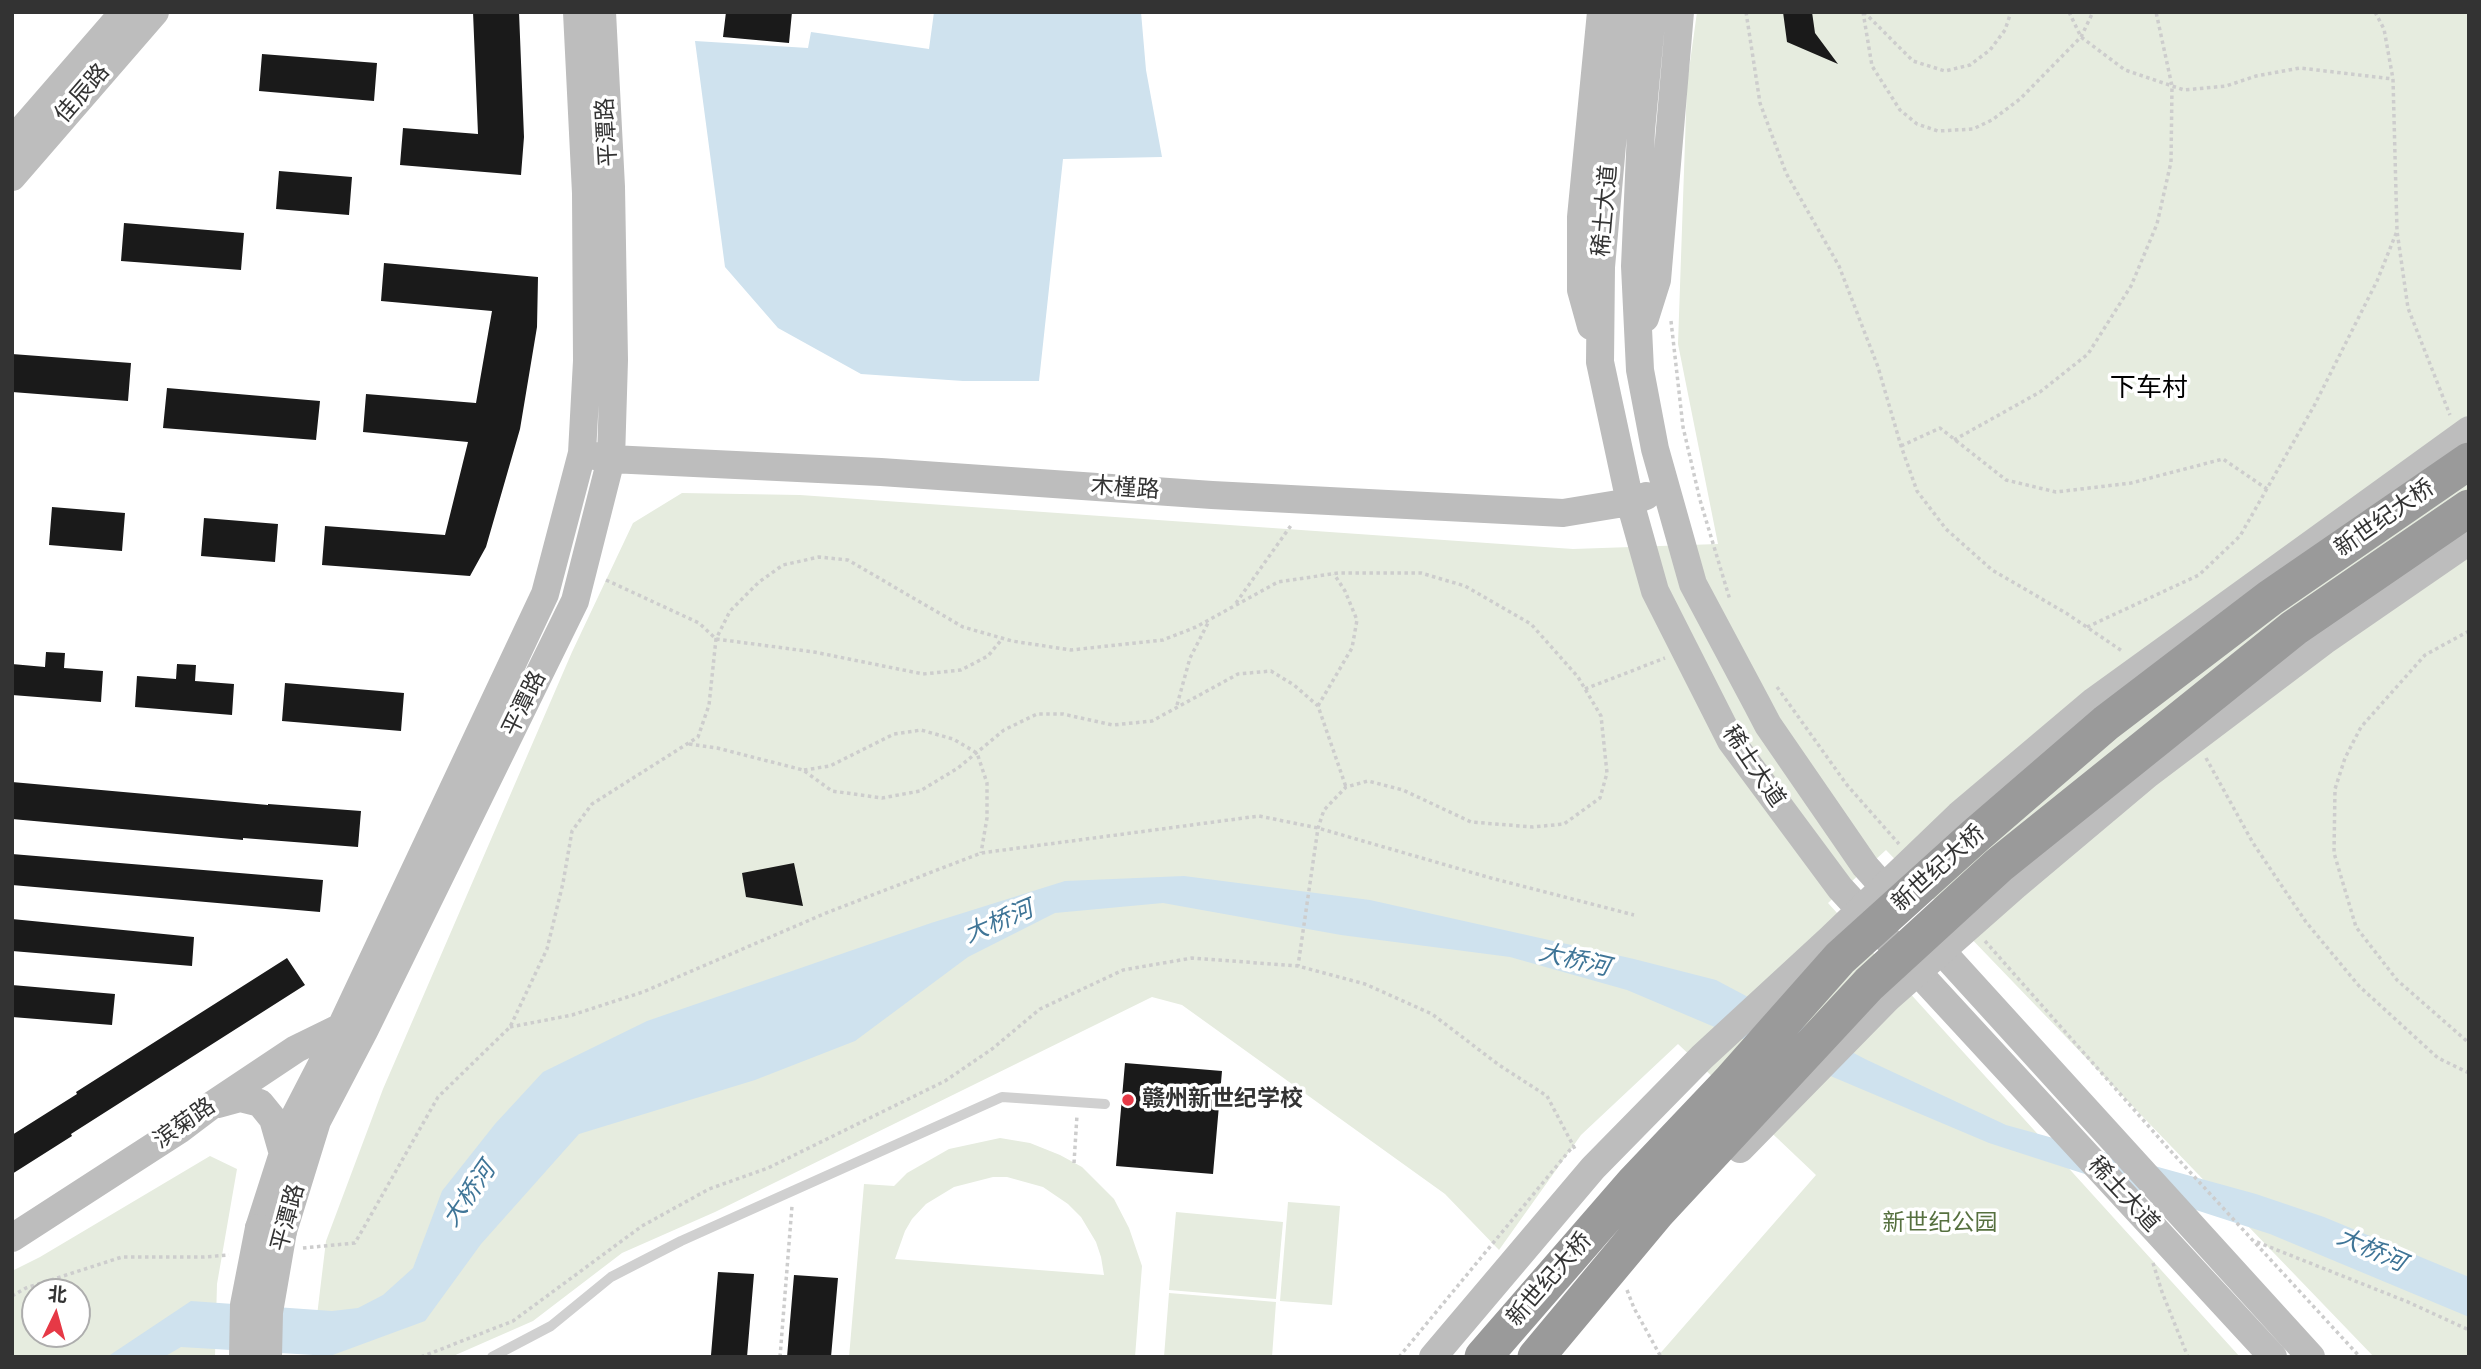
<!DOCTYPE html>
<html>
<head>
<meta charset="utf-8">
<style>
  body { margin:0 }
  #map { position:relative; width:2481px; height:1369px; overflow:hidden; background:#fff; font-family:"DejaVu Sans","Noto Sans SC",sans-serif }
  canvas { display:block }
  .frame { position:absolute; inset:0; border:14px solid #333; pointer-events:none }
  .north { position:absolute; left:21px; top:1278px; width:70px; height:70px; box-sizing:border-box; background:#fff; border:2px solid #adadad; border-radius:50%; rotate:5deg; font-size:19px; font-weight:700; line-height:28px; text-align:center; color:#333 }
  .north::after { content:''; display:block; margin:auto; width:24px; height:32px; background:#e63946; clip-path:polygon(50% 0,100% 100%,50% 72%,0 100%) }
</style>
</head>
<body>
<div id="map">
<canvas width="2481" height="1369"></canvas>
<div class="frame"></div>
<div class="north">北</div>
</div>
<script>
const ctx = document.querySelector('canvas').getContext('2d');
ctx.lineJoin = 'round';
function fillPath(path, color) { ctx.fillStyle = color; ctx.fill(path, 'evenodd'); }
const shape = rows => new Path2D(rows.map(r => 'M' + r).join(''));
function stroke(path, color, width, dash) { ctx.strokeStyle = color; ctx.lineWidth = width; ctx.lineCap = dash ? 'butt' : 'round'; ctx.setLineDash(dash || []); ctx.stroke(path); }
function label(font, color, halo, rows, align = 'center') {
  ctx.font = font + ' "DejaVu Sans","Noto Sans SC",sans-serif'; ctx.lineWidth = 7; ctx.setLineDash([]); ctx.textBaseline = 'middle'; ctx.strokeStyle = halo; ctx.fillStyle = color; for (const [text, x, y, turn = 0] of rows) {
    ctx.save(); ctx.translate(x, y); ctx.rotate((+turn || 0) * Math.PI / 180); ctx.textAlign = isNaN(turn) ? turn : align; if (halo) ctx.strokeText(text, 0, 0); ctx.fillText(text, 0, 0); ctx.restore();
  }
}
fillPath(shape([
  [1697,12,2469,12,2469,1357,2374,1357,1886,850,1828,903,2240,1357,1657,1357,1816,1175,1678,1044,1581,1135,1499,1250,1445,1194,1182,1005,1152,997,715,1212,622,1253,533,1321,451,1357,312,1357,326,1241,383,1089,572,652,633,523,682,493,800,495,1573,549,1718,544,1678,344,1687,84],
  [1000,1138,1030,1143,1060,1155,1082,1167,1114,1199,1129,1228,1142,1266,1135,1357,849,1357,864,1184,894,1186,907,1173,949,1149],
  [993,1177,1007,1177,1043,1187,1068,1204,1081,1217,1096,1242,1101,1257,1104,1275,895,1259,905,1231,912,1219,926,1204,954,1187],
  [210,1156,237,1169,217,1284,215,1357,12,1357,12,1271,40,1257],
  [35,1292,77,1292,77,1334,35,1334],
  [1288,1202,1340,1206,1332,1305,1280,1301],
  [1176,1212,1283,1222,1276,1299,1169,1290],
  [1169,1293,1276,1302,1272,1357,1164,1357]
]), '#e6ecdf');
fillPath(shape([
  [934,12,1141,12,1146,70,1162,157,1063,159,1039,381,963,381,861,374,778,328,725,267,695,41,808,48,811,32,929,49],
  [1184,876,1370,900,1634,959,1716,980,1865,1059,2006,1125,2256,1194,2324,1217,2469,1277,2469,1317,2270,1234,1989,1143,1627,990,1510,957,1341,935,1163,903,1055,913,968,957,855,1041,755,1080,579,1134,481,1244,425,1321,330,1356,181,1347,164,1357,107,1357,191,1301,332,1311,358,1308,383,1295,413,1268,442,1191,495,1124,543,1072,647,1021,931,923,1065,881]
]), '#cfe2ee');
fillPath(shape([
  [473,12,519,12,524,137,521,175,400,165,403,128,478,134],
  [726,12,792,12,789,43,723,37],
  [1783,12,1812,12,1815,33,1838,64,1787,42],
  [262,54,377,63,374,101,259,91],
  [279,171,352,177,349,215,276,209],
  [124,223,244,233,241,270,121,261],
  [384,263,538,277,537,327,520,429,486,547,470,576,322,565,325,526,445,535,468,442,363,432,366,394,476,403,492,311,381,301],
  [12,354,131,363,128,401,12,392],
  [167,388,320,401,316,440,163,428],
  [52,507,125,513,122,551,49,545],
  [204,518,278,524,275,562,201,556],
  [46,652,65,653,64,668,103,671,101,702,12,695,12,664,45,667],
  [177,664,196,665,195,681,234,684,232,715,135,707,137,676,176,679],
  [285,683,404,693,401,731,282,721],
  [12,782,268,805,268,804,361,811,358,847,243,838,243,840,12,819],
  [12,854,323,880,320,912,12,885],
  [794,863,803,906,746,897,742,873],
  [12,919,194,937,192,966,12,951],
  [287,958,305,985,71,1134,72,1136,12,1174,12,1135,77,1094,76,1092],
  [12,985,115,994,112,1025,12,1017],
  [1125,1063,1222,1071,1213,1174,1116,1166],
  [718,1272,754,1274,747,1357,711,1355],
  [794,1275,838,1278,831,1357,787,1357]
]), '#1a1a1a');
stroke(shape([
  [1746,12,1760,103,1786,173,1839,266,1878,367,1901,446,1917,491,1946,529,1992,570,2066,613,2122,651],
  [1863,12,1872,66,1900,110,1917,124,1938,131,1973,129,1992,120,2020,99,2081,37,2093,12],
  [1864,12,1913,61,1945,71,1970,65,1990,50,2005,30,2011,12],
  [2069,12,2081,37,2125,70,2184,90,2226,86,2256,76,2300,68,2393,79],
  [2375,12,2384,29,2393,79,2397,231,2408,308,2450,415],
  [1671,321,1683,427,1700,500,1730,600],
  [1954,440,2040,392,2088,354,2131,286,2157,224,2171,162,2172,86,2156,12],
  [1901,446,1940,428,2006,480,2056,492,2131,483,2223,459,2267,489],
  [606,580,699,623,716,639,814,652,923,674,961,670,988,656,1002,639],
  [1236,603,1292,524],
  [2087,627,2199,575,2240,536,2314,406,2377,281,2397,231],
  [2469,631,2425,655,2361,727,2345,758,2335,789,2334,853,2356,927,2397,980,2469,1043],
  [1777,687,1847,785,1899,844],
  [1585,689,1665,658],
  [1177,705,1190,658,1209,621],
  [1318,706,1352,648,1357,620,1345,591,1334,574],
  [689,744,717,748,803,770,832,791,882,798,920,791,958,768,1004,730,1037,714,1063,714,1113,725,1152,721,1238,674,1271,671,1294,685,1318,706,1346,787],
  [2206,758,2253,843,2306,922,2359,986,2438,1058,2469,1073],
  [804,770,830,766,894,734,921,730,953,739,977,753,987,783,987,818,981,853],
  [1985,941,2167,1147,2360,1357],
  [510,1027,572,1015,643,992,826,913,981,853,1259,816,1318,828,1491,878,1634,915],
  [1074,1163,1077,1115],
  [2257,1242,2408,1302,2469,1330],
  [303,1248,355,1243,438,1097,510,1027,547,949,563,883,572,831,592,804,698,737,709,705,716,639,730,611,759,582,783,565,819,557,848,560,963,627,1012,641,1071,650,1163,640,1196,627,1278,582,1338,573,1421,573,1465,586,1531,624,1578,677,1601,716,1607,773,1600,798,1564,824,1533,827,1471,822,1403,790,1368,781,1346,787,1324,810,1318,828,1298,966],
  [2153,1263,2162,1292,2188,1357],
  [1627,1290,1634,1308,1661,1357],
  [12,1296,26,1288,122,1257,204,1257,229,1255],
  [421,1357,513,1321,642,1226,709,1189,768,1168,945,1081,992,1049,1040,1009,1123,970,1192,958,1298,966,1365,984,1432,1014,1499,1065,1547,1096,1576,1151],
  [780,1357,792,1206],
  [1399,1357,1574,1145]
]), '#cdcdcd', 3.5, [3.5, 3.5]);
stroke(shape([
  [492,1357,551,1326,611,1277,681,1241,1002,1097,1105,1104]
]), '#d0d0d0', 10);
stroke(shape([
  [1624,12,1601,267,1600,362,1630,502,1655,591,1731,741,1840,888,2273,1357],
  [1652,12,1641,131,1635,266,1640,370,1655,449,1693,584,1757,704,1768,725,1865,866,1899,904],
  [12,141,124,12],
  [12,177,155,12],
  [1645,318,1657,280,1680,12],
  [1591,326,1581,290,1581,217,1601,12],
  [595,456,611,459,881,472,1212,495,1563,513,1630,502,1646,496],
  [1926,934,2311,1357],
  [218,1104,240,1098,260,1103,273,1119,283,1154],
  [259,1228,295,1116,341,1027,545,594,582,453,587,361,586,193,577,12],
  [283,1231,317,1121,364,1031,575,601,611,459,614,360,611,187,602,12],
  [12,1238,179,1130,212,1105,296,1049,341,1027,344,1028]
]), '#bdbdbd', 28);
stroke(shape([
  [1740,1149,1888,998,2016,885,2148,774,2324,641,2469,541],
  [243,1357,244,1305,259,1228],
  [268,1357,269,1312,283,1231],
  [1433,1357,1593,1168,1702,1057,1830,939,1959,815,2094,701,2469,430]
]), '#bdbdbd', 28);
stroke(shape([
  [1483,1357,1635,1182,1730,1082,1840,958,1975,836,2106,723,2270,598,2469,461],
  [1536,1357,1657,1212,1869,984,1999,865,2294,628,2469,508]
]), '#9a9a9a', 37);
for (const [x, y, r, color] of [
  [1128,1100,7,"#e63946"]
]) { const dot = new Path2D(); dot.arc(x, y, r, 0, 2 * Math.PI); ctx.fillStyle = color; ctx.fill(dot); stroke(dot, '#fff', 2.5); }
label('23px', '#333', '#fff', [
  ["佳辰路",83,94,-49],
  ["平潭路",608,132,-93],
  ["稀土大道",1606,211,-85],
  ["木槿路",1125,489,4],
  ["新世纪大桥",2385,519,-35],
  ["平潭路",525,704,-64],
  ["稀土大道",1753,767,56],
  ["新世纪大桥",1939,869,-42],
  ["滨菊路",185,1124,-35],
  ["稀土大道",2123,1195,47],
  ["平潭路",289,1218,-75],
  ["新世纪大桥",1550,1280,-49]
]);
label('bold 23px', '#333', '#fff', [
  ["赣州新世纪学校",1142,1100]
], 'left');
label('23px', '#56703f', '#fff', [
  ["新世纪公园",1940,1224]
]);
label('italic 24px', '#3f7597', '#fff', [
  ["大桥河",999,923,-23],
  ["大桥河",1574,961,13],
  ["大桥河",470,1195,-55],
  ["大桥河",2371,1251,24]
]);
label('26px', '#000', '#fff', [
  ["下车村",2149,389]
]);
</script>
</body>
</html>
